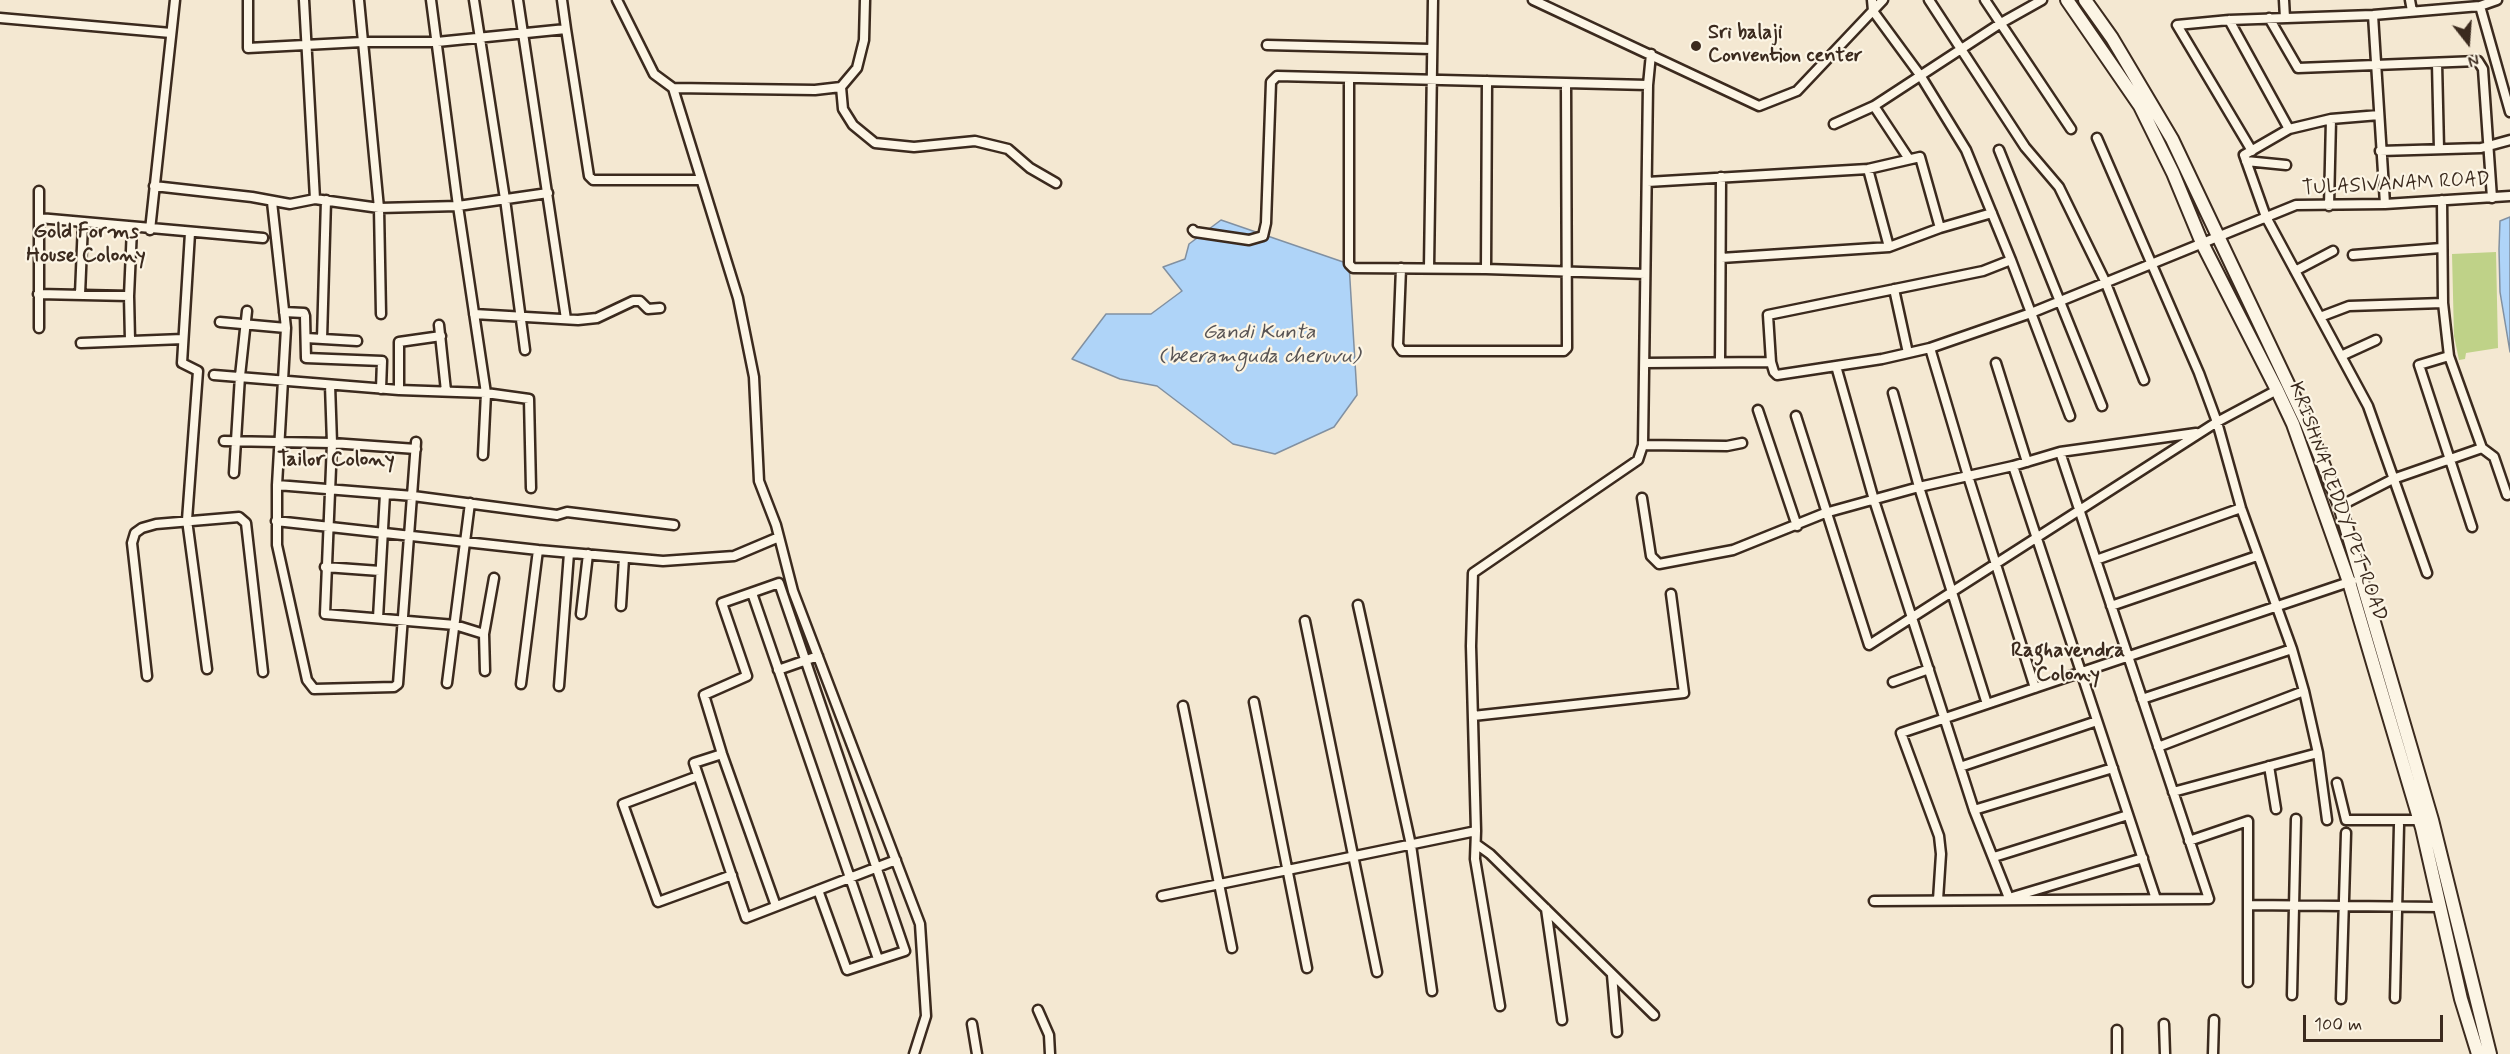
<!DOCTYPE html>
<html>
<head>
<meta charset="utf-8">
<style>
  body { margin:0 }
  #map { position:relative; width:2510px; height:1054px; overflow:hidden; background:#f4e8d2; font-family:Mynerve,sans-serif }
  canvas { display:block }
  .north { position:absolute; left:2438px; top:12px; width:60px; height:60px; -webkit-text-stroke:4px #fcf5e5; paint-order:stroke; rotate:163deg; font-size:16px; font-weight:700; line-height:24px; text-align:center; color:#3b2a1e }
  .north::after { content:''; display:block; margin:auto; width:21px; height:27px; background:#3b2a1e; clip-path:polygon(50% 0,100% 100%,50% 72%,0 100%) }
  .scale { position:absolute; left:2303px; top:1015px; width:140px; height:27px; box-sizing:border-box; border:3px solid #3b2a1e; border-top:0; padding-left:8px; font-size:18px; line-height:21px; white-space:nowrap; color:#3b2a1e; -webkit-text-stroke:4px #fcf5e5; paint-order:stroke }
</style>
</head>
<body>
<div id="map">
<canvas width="2510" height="1054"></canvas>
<div class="north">N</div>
<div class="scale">100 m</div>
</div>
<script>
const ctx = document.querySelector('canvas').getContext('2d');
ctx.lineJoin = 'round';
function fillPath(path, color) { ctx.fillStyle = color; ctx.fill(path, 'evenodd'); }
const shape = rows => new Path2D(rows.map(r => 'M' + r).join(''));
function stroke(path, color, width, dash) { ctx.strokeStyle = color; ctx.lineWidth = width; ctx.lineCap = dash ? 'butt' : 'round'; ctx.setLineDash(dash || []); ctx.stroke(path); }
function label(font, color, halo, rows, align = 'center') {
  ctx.font = font + ' Mynerve,sans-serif'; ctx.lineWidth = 4.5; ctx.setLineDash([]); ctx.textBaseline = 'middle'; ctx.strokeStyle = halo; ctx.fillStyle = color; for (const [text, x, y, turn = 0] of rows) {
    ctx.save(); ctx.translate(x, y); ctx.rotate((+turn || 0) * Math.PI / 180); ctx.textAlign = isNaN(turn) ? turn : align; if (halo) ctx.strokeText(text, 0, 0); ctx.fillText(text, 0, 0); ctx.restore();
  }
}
fillPath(shape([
  [2496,252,2498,348,2466,353,2465,359,2459,360,2454,336,2452,254]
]), '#bfd288');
const water = shape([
  [2510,217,2510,352,2500,292,2499,249,2500,221,2510,217],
  [1221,220,1349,264,1357,395,1334,427,1275,454,1233,444,1157,386,1120,379,1072,359,1106,314,1151,314,1182,291,1163,267,1185,259,1189,244,1221,220]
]);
fillPath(water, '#afd4f8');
stroke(water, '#8190a1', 1.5);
const minor = shape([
  [248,0,248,48,362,42,437,42,566,29,589,176,593,180,701,180],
  [359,0,379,208,381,314],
  [431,0,458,206,486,393,483,455],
  [474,0,505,199,525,350],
  [518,0,566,319],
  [562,0,566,29],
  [617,0,654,74,673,88,815,90,841,87,857,68,864,40,865,0],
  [1533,0,1759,106,1797,91,1883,0],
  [1872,0,1873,11,1920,75,1966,150,2011,260,2070,416],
  [1929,0,2025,147,2059,187,2105,281,2144,380],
  [1985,0,2071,129],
  [2284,0,2285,18],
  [2410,0,2412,11],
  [2480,6,2510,112],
  [2373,15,2385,204],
  [0,18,171,33],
  [2269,18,2298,68,2478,61,2483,69,2492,198],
  [2229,20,2289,129],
  [1267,45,1431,49],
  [2437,63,2439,149],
  [1349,78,1349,264,1353,268,1486,269,1645,274],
  [841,87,843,109,853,125,875,143,914,147,975,141,1008,149,1030,168,1056,183],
  [673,88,738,298,754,377,759,481,776,525,793,591,920,924,926,1016,914,1054],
  [1874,106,1909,159],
  [2379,115,2331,119,2289,129,2244,155,2266,217,2368,406,2427,573],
  [1834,124,1874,106,2001,23,2042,0],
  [2097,138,2199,373,2217,422,2241,508,2292,649,2304,691,2318,753,2327,820],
  [1999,150,2102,406],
  [2252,151,2177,25,2229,20,2373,15,2480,6,2497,0],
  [2380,151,2481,148,2510,140],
  [2246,161,2286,165],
  [1868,169,1889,247],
  [1647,182,1868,169,1920,157,1940,228],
  [154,186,252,197,290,204,315,199,304,0],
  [39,191,39,328],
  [315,199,379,208,458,206,548,193],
  [2442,200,2443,303,2449,356,2482,448,2494,457,2507,495],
  [272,202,286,328,277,485,277,545,307,680,314,689,394,687,398,684,416,442],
  [2329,206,2331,119],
  [39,218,263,238],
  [150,230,175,0],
  [1193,230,1195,232,1249,240,1263,236,1266,223,1271,82,1277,76,1648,85],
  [190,233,182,363,198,371,187,520,207,669],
  [2353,255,2441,248],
  [1721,258,1889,247,1940,228,1992,213],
  [1401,268,1398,345,1402,351,1564,351,1567,348,1566,84],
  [1429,268,1433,0],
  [1486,269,1487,81],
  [2295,271,2333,251],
  [1894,289,1908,353],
  [38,294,129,296],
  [80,294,83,223],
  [284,312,304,313,305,316,306,358,382,361,381,389],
  [474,314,578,320,597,318,633,301,640,301,648,309,660,308],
  [2320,317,2349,306,2443,303],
  [220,322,286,328],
  [439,325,446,391],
  [306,338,357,341],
  [322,339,326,200],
  [130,340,129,296,132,228],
  [81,343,183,339],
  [1930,348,1968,476,2035,688],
  [2341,356,2376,340],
  [2449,356,2419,365,2472,527],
  [1720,362,1721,177],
  [1771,362,1768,315,1983,271,2011,260],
  [1645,363,1771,362,1774,372,1777,375,1882,359,1930,348,2031,313,2296,205,2385,204,2510,196],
  [1996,363,2027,462],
  [1836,366,1874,500,1974,810,2009,898,2143,858],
  [214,375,399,390,486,393,529,399,531,488],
  [330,385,332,443,325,614,455,625,484,634],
  [399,390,399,342,441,336],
  [1893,393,1919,487,1987,704],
  [1758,410,1797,526],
  [1796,416,1869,645,2217,422,2277,390],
  [224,441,332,443,416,449],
  [1643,445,1727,446,1742,443],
  [2013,466,2156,899],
  [234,473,240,376,247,311],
  [277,485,413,496,557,515,567,512,674,525],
  [1642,498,1651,556,1659,564,1733,550,1825,513,1919,487,2013,466,2060,452,2196,433],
  [2340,506,2393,479,2482,448],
  [276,521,538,550,521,684],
  [538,550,663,561,734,556,779,537],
  [2096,560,2241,508],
  [325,567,380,571],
  [752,593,878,959],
  [1358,605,1411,845,1432,991],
  [621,606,624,558],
  [2111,606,2257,556],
  [581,614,588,554],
  [378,618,385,494],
  [1305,621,1377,972],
  [778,670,818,656],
  [485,671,484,634,494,578],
  [147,676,132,543,135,533,142,528,156,524,239,517,246,523,263,672],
  [1893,682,1929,669],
  [447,683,470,503],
  [559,686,569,553],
  [2142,699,2292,649],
  [1254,702,1307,968],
  [1183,706,1232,948],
  [1473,716,1684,693,1671,594],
  [2158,747,2304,691],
  [722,754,694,763,746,918,896,860],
  [2269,766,2276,809],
  [1960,767,2097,721],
  [698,776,623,804,658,902,732,875],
  [2337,783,2346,820,2419,820],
  [2173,792,2318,753],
  [1974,810,2113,768],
  [2189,841,2248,821,2248,982],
  [1476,844,1490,854,1654,1015],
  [1994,857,2128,815],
  [1162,896,1476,831],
  [1938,900,1941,854,1939,836,1901,733,2352,581],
  [1874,901,2209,899,2060,452],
  [2249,905,2440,907],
  [776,906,722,754,704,695,747,676,722,603,779,583,905,951,847,970,818,890],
  [1546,909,1562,1020],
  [1612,975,1617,1032],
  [2292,995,2296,819],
  [2395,998,2399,825],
  [2341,999,2346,833],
  [1500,1006,1475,859,1476,831,1471,646,1473,573,1638,460,1643,445,1648,85,1651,54],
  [1038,1010,1049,1035,1050,1054],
  [972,1024,977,1054],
  [2164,1024,2165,1054],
  [2117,1054,2117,1030],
  [2213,1054,2214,1020]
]);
const secondary = shape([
  [2067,0,2140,106,2173,173,2202,243,2277,390,2293,424,2349,582,2375,670,2422,828,2461,999,2478,1054],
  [2085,0,2112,38,2172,139,2307,424,2340,506,2432,820,2490,1054]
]);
stroke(minor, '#3b2a1e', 13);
stroke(secondary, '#3b2a1e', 16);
stroke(minor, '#fcf5e5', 8);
stroke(secondary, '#fcf5e5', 12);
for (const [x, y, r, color] of [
  [1696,46,6,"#3b2a1e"]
]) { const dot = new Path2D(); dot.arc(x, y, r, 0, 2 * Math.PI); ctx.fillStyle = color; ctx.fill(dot); stroke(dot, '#fcf5e5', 2); }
label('bold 20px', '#3b2a1e', '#fcf5e5', [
  ["Sri balaji",1708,34],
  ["Convention center",1708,57]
], 'left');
label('20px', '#3b2a1e', '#fcf5e5', [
  ["TULASIVANAM ROAD",2396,185,-3],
  ["KRISHNA REDDY PET ROAD",2337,502,70]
]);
label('bold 21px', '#3b2a1e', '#fcf5e5', [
  ["Gold Forms",86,233],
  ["House Colony",86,257],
  ["Tailor Colony",336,461],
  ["Raghavendra",2068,652],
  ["Colony",2068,676]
]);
label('italic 21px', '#585454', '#fcf5e5', [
  ["Gandi Kunta",1259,334],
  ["(beeramguda cheruvu)",1259,358]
]);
</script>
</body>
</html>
